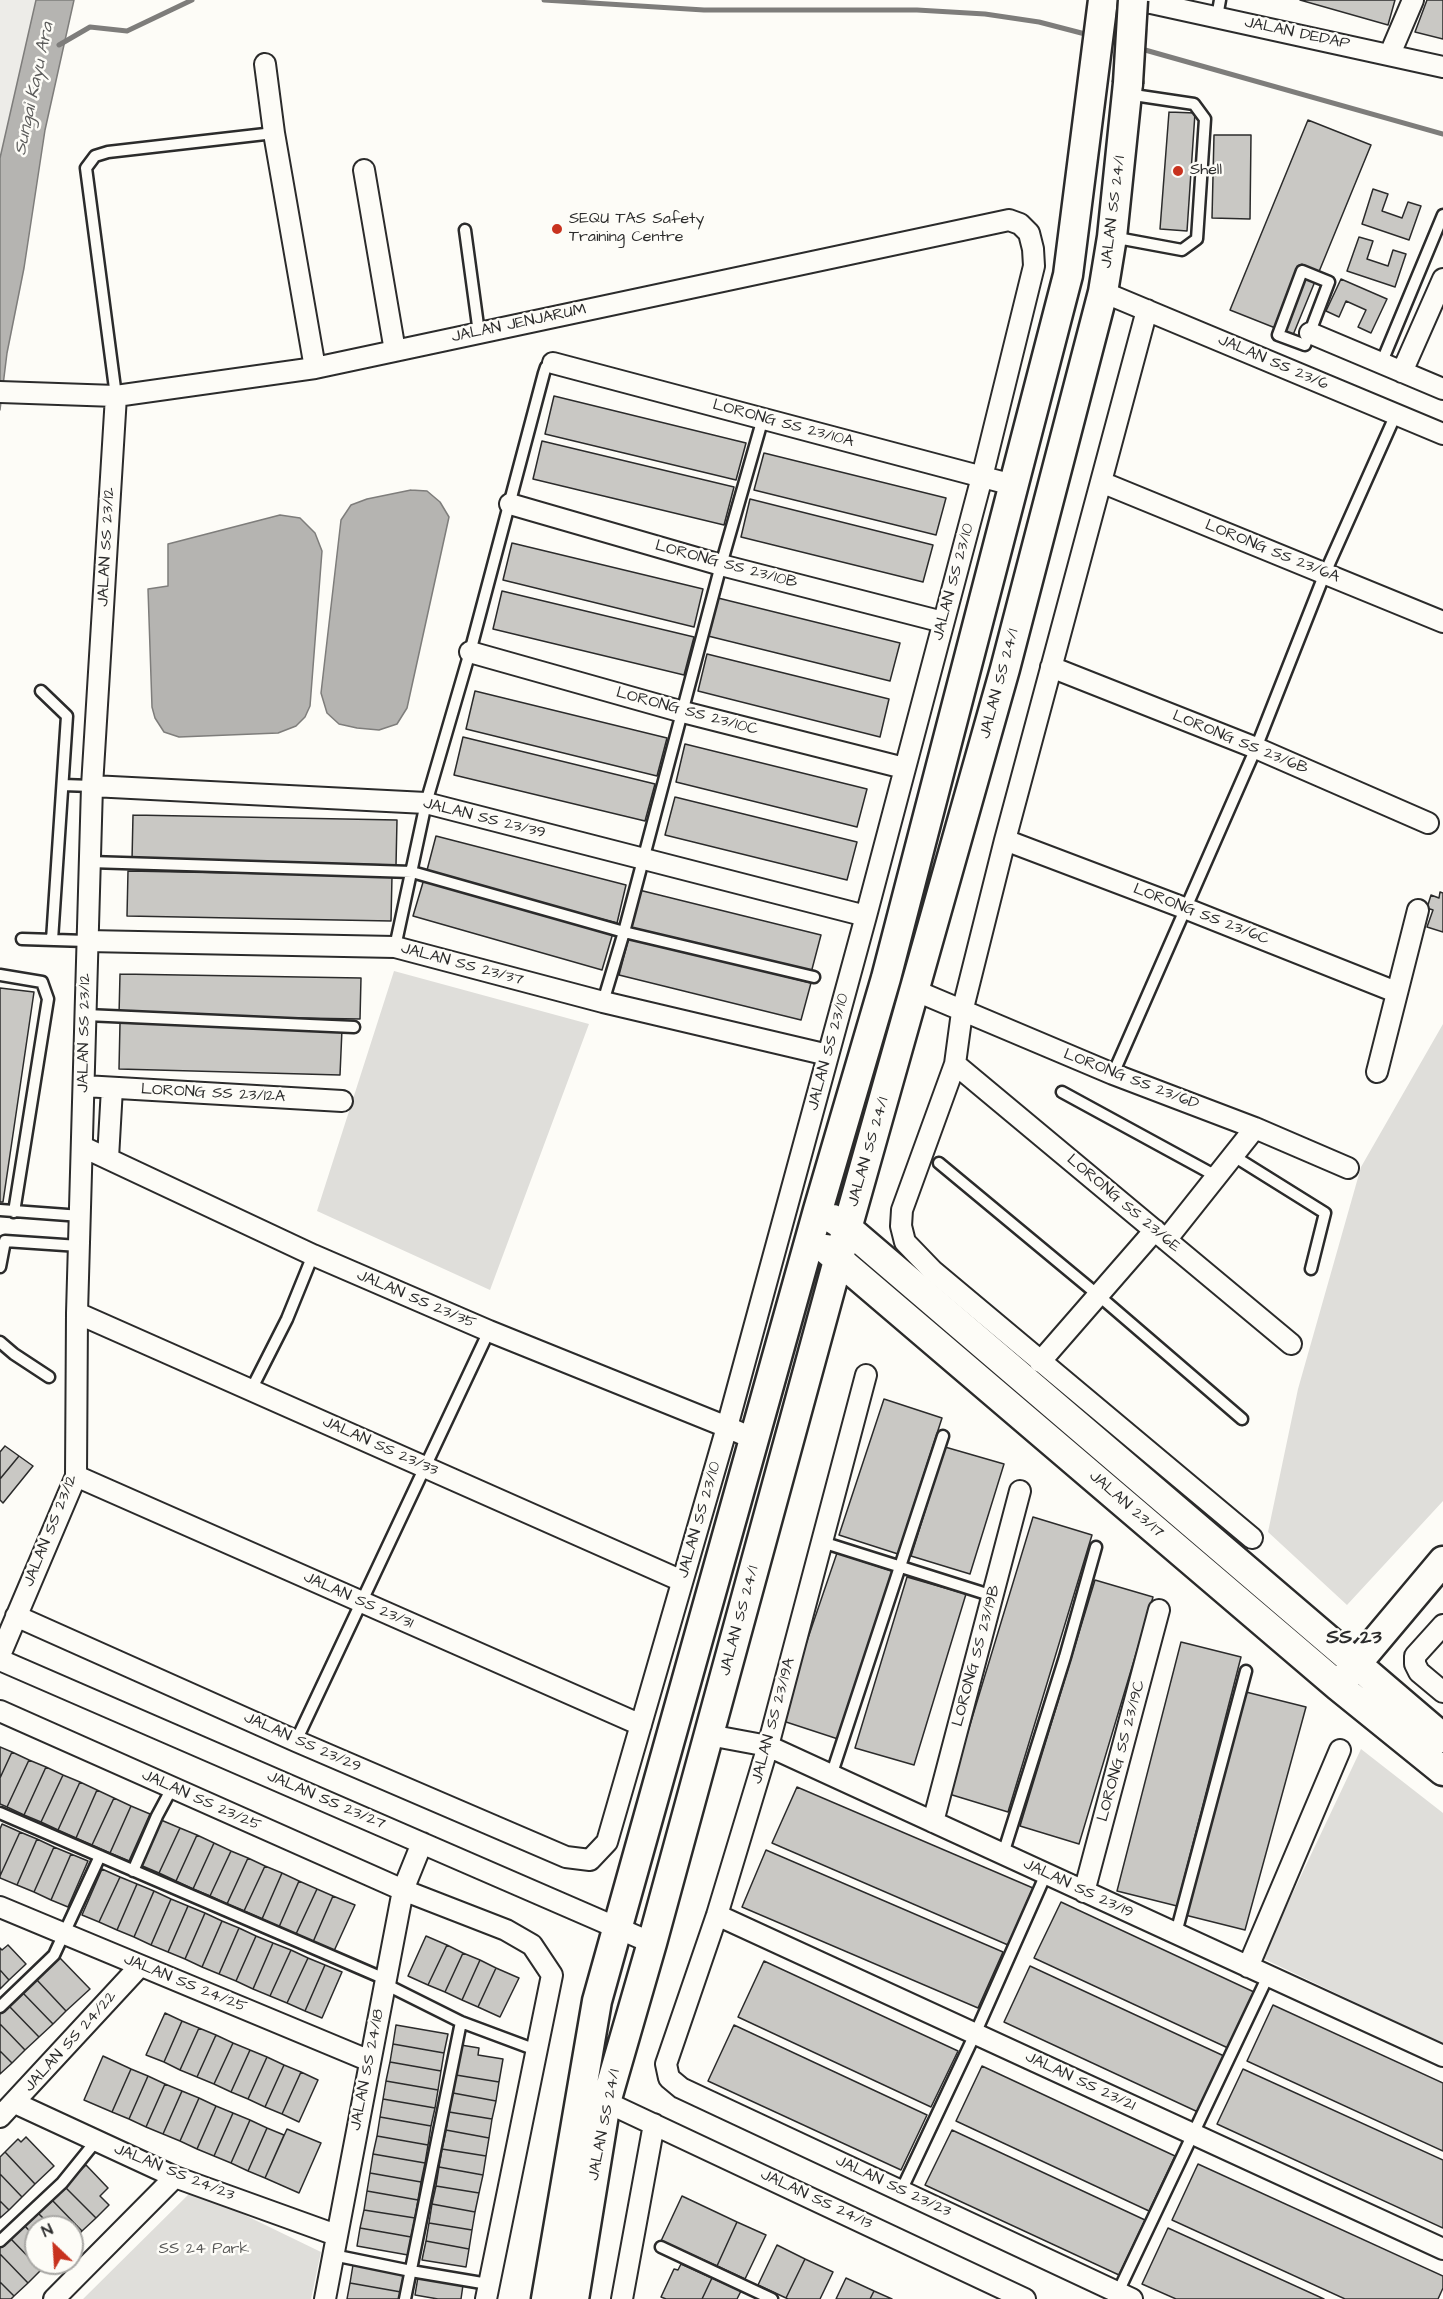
<!DOCTYPE html>
<html>
<head>
<meta charset="utf-8">
<style>
  body { margin:0 }
  #map { position:relative; width:1443px; height:2299px; overflow:hidden; background:#fdfcf7; font-family:"Architects Daughter",sans-serif }
  canvas { display:block }
  .north { position:absolute; left:24px; top:2215px; width:60px; height:60px; box-sizing:border-box; background:#fdfcf7; border:2px solid #a9a8a5; border-radius:50%; rotate:335deg; font-size:16px; font-weight:700; line-height:24px; text-align:center; color:#2b2b2b }
  .north::after { content:''; display:block; margin:auto; width:21px; height:27px; background:#c8321e; clip-path:polygon(50% 0,100% 100%,50% 72%,0 100%) }
</style>
</head>
<body>
<div id="map">
<canvas width="1443" height="2299"></canvas>
<div class="north">N</div>
</div>
<script>
const ctx = document.querySelector('canvas').getContext('2d');
ctx.lineJoin = 'round';
function fillPath(path, color) { ctx.fillStyle = color; ctx.fill(path, 'evenodd'); }
const shape = rows => new Path2D(rows.map(r => 'M' + r).join(''));
function stroke(path, color, width, dash) { ctx.strokeStyle = color; ctx.lineWidth = width; ctx.lineCap = dash ? 'butt' : 'round'; ctx.setLineDash(dash || []); ctx.stroke(path); }
function label(font, color, halo, rows, align = 'center') {
  ctx.font = font + ' "Architects Daughter",sans-serif'; ctx.lineWidth = 5; ctx.setLineDash([]); ctx.textBaseline = 'middle'; ctx.strokeStyle = halo; ctx.fillStyle = color; for (const [text, x, y, turn = 0] of rows) {
    ctx.save(); ctx.translate(x, y); ctx.rotate((+turn || 0) * Math.PI / 180); ctx.textAlign = isNaN(turn) ? turn : align; if (halo) ctx.strokeText(text, 0, 0); ctx.fillText(text, 0, 0); ctx.restore();
  }
}
fillPath(shape([
  [0,0,36,0,0,170]
]), '#edece8');
fillPath(shape([
  [394,971,589,1024,490,1290,317,1211],
  [1443,1024,1443,1501,1347,1605,1268,1532,1298,1389,1361,1167],
  [1361,1749,1443,1813,1443,2044,1262,1958],
  [193,2190,321,2252,311,2299,83,2299]
]), '#dfdeda');
const water = shape([
  [36,0,74,0,45,130,24,268,7,353,0,410,0,158,36,0],
  [411,490,427,491,440,502,449,517,407,708,397,724,379,730,357,728,339,724,327,713,321,693,341,520,351,505,367,499,411,490],
  [280,515,300,518,315,533,322,551,310,706,305,717,296,726,278,733,179,737,164,732,155,718,152,707,148,589,168,586,168,544,280,515]
]);
fillPath(water, '#b5b4b1');
stroke(water, '#7e7d7b', 1.5);
stroke(shape([
  [544,0,704,10,917,10,985,14,1039,22,1089,35],
  [59,45,90,27,127,31,192,0],
  [1138,48,1443,134]
]), '#7e7d7b', 5);
const building = shape([
  [1300,0,1395,0,1388,25,1300,0],
  [1427,0,1443,0,1443,39,1415,32,1427,0],
  [1169,112,1195,113,1187,231,1160,229,1169,112],
  [1308,120,1371,145,1293,335,1230,310,1308,120],
  [1214,135,1251,135,1250,219,1212,218,1214,135],
  [1373,189,1388,194,1382,211,1402,218,1408,202,1421,206,1409,240,1362,224,1373,189],
  [1359,237,1373,241,1367,259,1388,266,1393,250,1406,254,1395,287,1347,271,1359,237],
  [1341,279,1387,299,1371,333,1358,327,1366,310,1346,301,1339,317,1326,311,1341,279],
  [554,396,746,443,736,480,545,434,554,396],
  [542,441,734,487,724,525,533,479,542,441],
  [764,453,946,498,936,535,754,490,764,453],
  [750,499,933,545,923,582,741,537,750,499],
  [512,543,703,589,694,627,503,580,512,543],
  [502,591,694,637,684,675,493,629,502,591],
  [718,598,900,643,890,681,708,636,718,598],
  [707,654,889,699,880,737,698,691,707,654],
  [475,691,667,738,657,776,466,729,475,691],
  [463,737,655,784,645,821,454,775,463,737],
  [685,744,867,789,857,827,676,782,685,744],
  [675,797,857,842,847,880,665,835,675,797],
  [133,815,397,820,396,865,132,860,133,815],
  [436,836,626,885,617,923,426,874,436,836],
  [128,871,392,876,391,921,127,916,128,871],
  [424,879,613,933,602,970,413,916,424,879],
  [639,890,821,935,811,973,629,928,639,890],
  [1440,892,1443,893,1443,932,1427,927,1433,910,1427,908,1431,895,1439,898,1440,892],
  [629,937,811,983,801,1020,619,975,629,937],
  [120,974,361,978,360,1019,119,1015,120,974],
  [0,988,34,992,3,1202,0,1202,0,988],
  [120,1023,342,1029,340,1075,119,1069,120,1023],
  [884,1399,942,1418,898,1554,839,1535,884,1399],
  [5,1446,19,1456,0,1479,0,1452,5,1446],
  [945,1447,1004,1464,970,1574,911,1556,945,1447],
  [19,1456,33,1466,3,1503,0,1500,0,1479,19,1456],
  [1033,1517,1092,1535,1008,1812,949,1794,1033,1517],
  [837,1553,895,1572,838,1739,780,1720,837,1553],
  [907,1577,966,1594,914,1765,855,1748,907,1577],
  [1095,1580,1153,1597,1079,1844,1020,1826,1095,1580],
  [1181,1642,1241,1657,1177,1906,1117,1891,1181,1642],
  [1246,1692,1306,1707,1245,1930,1185,1915,1246,1692],
  [0,1747,12,1752,0,1778,0,1747],
  [12,1752,29,1760,7,1807,0,1804,0,1778,12,1752],
  [29,1760,46,1767,24,1815,7,1807,29,1760],
  [46,1767,63,1775,41,1822,24,1815,46,1767],
  [63,1775,80,1782,58,1830,41,1822,63,1775],
  [80,1782,97,1790,76,1838,58,1830,80,1782],
  [797,1787,1033,1888,1008,1945,772,1843,797,1787],
  [97,1790,114,1798,92,1845,76,1838,97,1790],
  [114,1798,131,1806,110,1853,92,1845,114,1798],
  [131,1806,150,1814,129,1861,110,1853,131,1806],
  [161,1820,180,1828,159,1873,140,1865,161,1820],
  [2,1824,20,1832,0,1876,0,1829,2,1824],
  [180,1828,197,1835,176,1881,159,1873,180,1828],
  [20,1832,37,1839,17,1885,0,1878,0,1876,20,1832],
  [197,1835,214,1843,193,1889,176,1881,197,1835],
  [37,1839,54,1847,34,1892,17,1885,37,1839],
  [214,1843,231,1851,210,1896,193,1889,214,1843],
  [54,1847,71,1854,51,1900,34,1892,54,1847],
  [766,1850,1003,1952,978,2008,742,1907,766,1850],
  [231,1851,248,1858,227,1904,210,1896,231,1851],
  [71,1854,88,1861,68,1907,51,1900,71,1854],
  [248,1858,265,1866,244,1911,227,1904,248,1858],
  [265,1866,282,1873,262,1919,244,1911,265,1866],
  [102,1869,120,1877,99,1922,82,1915,102,1869],
  [282,1873,299,1881,279,1927,262,1919,282,1873],
  [120,1877,137,1884,117,1930,99,1922,120,1877],
  [299,1881,317,1889,296,1934,279,1927,299,1881],
  [137,1884,154,1891,134,1937,117,1930,137,1884],
  [317,1889,333,1896,313,1942,296,1934,317,1889],
  [154,1891,171,1899,151,1945,134,1937,154,1891],
  [333,1896,355,1905,334,1951,313,1942,333,1896],
  [171,1899,188,1906,168,1952,151,1945,171,1899],
  [1061,1902,1254,1992,1228,2048,1034,1958,1061,1902],
  [188,1906,205,1913,185,1959,168,1952,188,1906],
  [205,1913,222,1921,202,1967,185,1959,205,1913],
  [222,1921,239,1928,219,1974,202,1967,222,1921],
  [239,1928,256,1936,236,1981,219,1974,239,1928],
  [256,1936,273,1943,253,1989,236,1981,256,1936],
  [426,1936,447,1945,428,1985,408,1976,426,1936],
  [273,1943,291,1950,270,1996,253,1989,273,1943],
  [8,1945,26,1964,9,1980,0,1970,0,1948,2,1950,8,1945],
  [447,1945,463,1953,445,1992,428,1985,447,1945],
  [291,1950,308,1958,287,2003,270,1996,291,1950],
  [463,1953,480,1960,462,2000,445,1992,463,1953],
  [59,1957,90,1989,66,2011,36,1979,59,1957],
  [308,1958,325,1965,305,2011,287,2003,308,1958],
  [480,1960,496,1968,478,2007,462,2000,480,1960],
  [764,1961,958,2051,931,2107,738,2017,764,1961],
  [325,1965,342,1972,322,2018,305,2011,325,1965],
  [1030,1966,1224,2056,1198,2112,1004,2022,1030,1966],
  [496,1968,519,1978,500,2017,478,2007,496,1968],
  [0,1970,9,1980,0,1989,0,1970],
  [36,1979,66,2011,53,2024,22,1992,36,1979],
  [22,1992,53,2024,39,2037,8,2005,22,1992],
  [8,2005,39,2037,25,2050,0,2024,0,2013,8,2005],
  [1273,2005,1443,2083,1443,2151,1247,2061,1273,2005],
  [165,2013,182,2021,164,2062,146,2055,165,2013],
  [182,2021,199,2028,180,2070,164,2062,182,2021],
  [0,2024,25,2050,12,2063,0,2051,0,2024],
  [396,2025,448,2034,444,2053,393,2044,396,2025],
  [734,2025,927,2115,901,2170,708,2081,734,2025],
  [199,2028,216,2035,197,2077,180,2070,199,2028],
  [216,2035,233,2043,214,2084,197,2077,216,2035],
  [233,2043,250,2050,231,2092,214,2084,233,2043],
  [393,2044,444,2053,441,2071,390,2062,393,2044],
  [461,2045,479,2048,478,2055,503,2059,499,2082,456,2075,461,2045],
  [250,2050,267,2057,248,2099,231,2092,250,2050],
  [0,2051,12,2063,0,2074,0,2051],
  [103,2056,131,2069,112,2112,84,2100,103,2056],
  [267,2057,284,2065,265,2107,248,2099,267,2057],
  [390,2062,441,2071,438,2090,386,2081,390,2062],
  [284,2065,301,2072,282,2114,265,2107,284,2065],
  [982,2066,1175,2156,1149,2211,956,2121,982,2066],
  [131,2069,148,2076,129,2119,112,2112,131,2069],
  [1243,2069,1443,2160,1443,2228,1217,2124,1243,2069],
  [301,2072,318,2080,299,2122,282,2114,301,2072],
  [456,2075,499,2082,496,2101,453,2093,456,2075],
  [148,2076,165,2084,146,2127,129,2119,148,2076],
  [386,2081,438,2090,435,2108,383,2099,386,2081],
  [165,2084,182,2091,163,2134,146,2127,165,2084],
  [182,2091,199,2098,180,2141,163,2134,182,2091],
  [453,2093,496,2101,492,2119,449,2112,453,2093],
  [199,2098,216,2106,197,2149,180,2141,199,2098],
  [383,2099,435,2108,431,2126,380,2117,383,2099],
  [216,2106,233,2113,214,2156,197,2149,216,2106],
  [449,2112,492,2119,489,2138,446,2130,449,2112],
  [233,2113,250,2120,231,2163,214,2156,233,2113],
  [380,2117,431,2126,428,2145,377,2136,380,2117],
  [250,2120,267,2128,248,2171,231,2163,250,2120],
  [267,2128,284,2135,265,2178,248,2171,267,2128],
  [287,2129,321,2143,299,2193,265,2178,287,2129],
  [446,2130,489,2138,486,2156,442,2149,446,2130],
  [952,2130,1145,2220,1119,2275,925,2185,952,2130],
  [377,2136,428,2145,425,2163,373,2154,377,2136],
  [26,2137,54,2166,35,2184,5,2152,18,2139,21,2142,26,2137],
  [442,2149,486,2156,483,2175,439,2167,442,2149],
  [5,2152,35,2184,22,2197,0,2174,0,2157,5,2152],
  [373,2154,425,2163,421,2182,370,2173,373,2154],
  [1198,2164,1443,2276,1443,2288,1438,2299,1345,2299,1172,2220,1198,2164],
  [86,2165,108,2188,100,2196,109,2205,96,2218,64,2186,86,2165],
  [439,2167,483,2175,479,2193,436,2186,439,2167],
  [370,2173,421,2182,418,2200,367,2191,370,2173],
  [0,2174,22,2197,9,2210,0,2201,0,2174],
  [64,2186,96,2218,82,2231,51,2199,64,2186],
  [436,2186,479,2193,475,2212,432,2204,436,2186],
  [367,2191,418,2200,415,2218,364,2210,367,2191],
  [682,2196,737,2222,717,2266,661,2241,682,2196],
  [51,2199,82,2231,72,2241,72,2227,52,2227,37,2212,51,2199],
  [0,2201,9,2210,0,2218,0,2201],
  [432,2204,475,2212,472,2230,429,2223,432,2204],
  [364,2210,415,2218,411,2237,360,2228,364,2210],
  [37,2212,52,2227,36,2227,36,2238,24,2225,37,2212],
  [737,2222,766,2235,745,2279,717,2266,737,2222],
  [429,2223,472,2230,469,2249,426,2241,429,2223],
  [24,2225,36,2238,36,2263,49,2263,41,2270,10,2238,24,2225],
  [360,2228,411,2237,408,2255,357,2246,360,2228],
  [1168,2228,1324,2299,1176,2299,1142,2284,1168,2228],
  [10,2238,41,2270,28,2283,0,2254,0,2247,10,2238],
  [426,2241,469,2249,466,2267,422,2260,426,2241],
  [777,2245,805,2259,786,2298,758,2285,777,2245],
  [0,2254,28,2283,14,2296,0,2282,0,2254],
  [805,2259,833,2272,820,2299,788,2299,786,2298,805,2259],
  [681,2264,712,2278,702,2299,666,2299,661,2297,674,2269,678,2270,681,2264],
  [353,2265,404,2274,401,2292,350,2283,353,2265],
  [418,2277,463,2285,461,2299,438,2299,415,2295,418,2277],
  [712,2278,741,2291,737,2299,702,2299,712,2278],
  [846,2278,874,2291,870,2299,836,2299,846,2278],
  [0,2282,14,2296,11,2299,0,2299,0,2282],
  [350,2283,401,2292,400,2299,347,2299,350,2283],
  [874,2291,892,2299,870,2299,874,2291]
]);
fillPath(building, '#c9c8c4');
stroke(building, '#2b2b2b', 1.5);
const lane = shape([
  [1217,17,1220,0],
  [465,230,479,333],
  [1112,237,1182,250,1197,239,1205,119,1194,104,1127,94],
  [1302,271,1329,282,1305,345,1278,335,1302,271],
  [1381,364,1443,215],
  [116,396,86,168,95,156,108,152,274,133],
  [41,691,67,716,52,940],
  [63,785,92,786],
  [90,862,412,872,624,932,814,977],
  [22,939,87,941],
  [395,947,426,803,470,652,544,373,546,367,553,363],
  [0,975,42,982,48,999,14,1212],
  [603,1002,624,932,721,565,763,418],
  [86,1015,354,1027],
  [1113,1074,1256,748,1325,573,1396,414],
  [1062,1092,1216,1176],
  [1232,1155,1325,1213,1311,1269],
  [939,1163,1098,1295,1242,1419],
  [0,1210,81,1216],
  [0,1267,5,1241,79,1246],
  [0,1342,14,1354,49,1377],
  [251,1390,287,1319,313,1255],
  [822,1542,993,1596],
  [296,1741,489,1331],
  [831,1776,943,1436],
  [0,1813,385,1979],
  [1003,1854,1065,1657,1096,1547],
  [133,1871,157,1816,172,1788],
  [1176,1933,1246,1671],
  [385,1984,461,2022,536,2050],
  [0,2007,54,1955,100,1856],
  [901,2191,975,2034,1046,1874],
  [0,2241,62,2183,96,2141],
  [661,2247,772,2299],
  [333,2255,411,2271,488,2284],
  [1118,2292,1268,1976],
  [405,2299,461,2022]
]);
const street = shape([
  [1127,0,1151,3,1443,67],
  [1390,54,1413,0],
  [265,64,274,133,315,368],
  [364,170,395,351],
  [1103,292,1443,434],
  [1147,310,1005,840,962,1012,955,1064,902,1210,901,1226,905,1242,933,1271,1252,1538],
  [1310,333,1443,389],
  [553,363,1013,485],
  [1402,372,1443,279],
  [0,392,116,396,315,368,1009,220,1020,224,1029,233,1033,249,1034,266,982,477,866,916,727,1427,607,1842,590,1860,566,1857,296,1741,16,1616],
  [1101,482,1443,622],
  [510,504,721,565,943,622],
  [470,652,683,712,904,768],
  [1051,667,1256,748,1428,823],
  [92,786,426,803,866,916],
  [1005,840,1187,909,1396,992],
  [87,941,395,947,603,1002,828,1055],
  [914,990,1113,1074,1255,1128,1348,1168],
  [955,1064,1291,1344],
  [1377,1072,1418,910],
  [84,1086,342,1101],
  [83,1147,313,1255,489,1331,727,1427,754,1439],
  [108,1158,112,1088],
  [1166,1240,1255,1128],
  [77,1313,682,1581],
  [1040,1362,1155,1230],
  [866,1375,768,1746,717,1915,666,2064,669,2078,681,2088,1132,2299],
  [76,1476,641,1725],
  [1443,1625,1415,1656,1415,1664,1419,1672,1443,1692],
  [0,1655,76,1476,77,1313,92,786,116,396],
  [0,1660,652,1943],
  [0,1711,403,1890,506,1930,532,1945,552,1975,486,2299],
  [709,1735,768,1746,1443,2056],
  [933,1822,1020,1491],
  [1084,1892,1159,1610],
  [0,1907,370,2061],
  [717,1915,1443,2249],
  [1248,1967,1340,1750],
  [606,2102,1025,2299],
  [15,2103,175,2177,336,2235],
  [0,2117,140,1966],
  [54,2299,175,2177],
  [325,2299,403,1890,422,1843],
  [622,2299,654,2124]
]);
const secondary = shape([
  [833,1219,847,1228,1443,1738],
  [826,1249,1338,1686,1443,1771],
  [1343,1680,1443,1561],
  [546,2299,597,2001,818,1210,886,978,1068,275,1103,0],
  [574,2299,606,2102,652,1943,839,1257,1005,669,1103,292,1112,237,1128,83]
]);
stroke(lane, '#2b2b2b', 15);
stroke(street, '#2b2b2b', 24);
stroke(secondary, '#2b2b2b', 33);
stroke(lane, '#fdfcf7', 10);
stroke(street, '#fdfcf7', 20);
stroke(secondary, '#fdfcf7', 28);
const secondaryBridge = shape([
  [1128,83,1133,0]
]);
stroke(secondaryBridge, '#2b2b2b', 33, []);
stroke(secondaryBridge, '#fdfcf7', 28);
for (const [x, y, r, color] of [
  [1178,171,6,"#c8321e"],
  [557,229,6,"#c8321e"]
]) { const dot = new Path2D(); dot.arc(x, y, r, 0, 2 * Math.PI); ctx.fillStyle = color; ctx.fill(dot); stroke(dot, '#fdfcf7', 2); }
label('16px', '#2b2b2b', '#fdfcf7', [
  ["JALAN DEDAP",1297,34,12],
  ["JALAN SS 24/1",1114,212,-83],
  ["JALAN JENJARUM",519,324,-12],
  ["JALAN SS 23/6",1273,363,23],
  ["LORONG SS 23/10A",783,424,15],
  ["JALAN SS 23/12",107,547,-87],
  ["LORONG SS 23/6A",1272,552,22],
  ["LORONG SS 23/10B",726,565,15],
  ["JALAN SS 23/10",954,582,-75],
  ["JALAN SS 24/1",1000,684,-75],
  ["LORONG SS 23/10C",687,712,15],
  ["LORONG SS 23/6B",1240,743,22],
  ["JALAN SS 23/39",484,819,14],
  ["LORONG SS 23/6C",1201,915,21],
  ["JALAN SS 23/37",462,965,15],
  ["JALAN SS 23/12",85,1033,-89],
  ["JALAN SS 23/10",829,1052,-75],
  ["LORONG SS 23/6D",1131,1080,21],
  ["LORONG SS 23/12A",213,1094,3],
  ["JALAN SS 24/1",869,1152,-74],
  ["LORONG SS 23/6E",1123,1204,40],
  ["JALAN SS 23/35",416,1300,23],
  ["JALAN SS 23/33",380,1447,24],
  ["JALAN 23/17",1126,1505,41],
  ["JALAN SS 23/10",700,1520,-74],
  ["JALAN SS 23/12",51,1531,-68],
  ["JALAN SS 23/31",358,1601,24],
  ["JALAN SS 24/1",740,1621,-75],
  ["LORONG SS 23/19B",977,1656,-75],
  ["JALAN SS 23/19A",774,1721,-75],
  ["JALAN SS 23/29",302,1743,24],
  ["LORONG SS 23/19C",1122,1751,-75],
  ["JALAN SS 23/25",201,1801,24],
  ["JALAN SS 23/27",326,1801,23],
  ["JALAN SS 23/19",1078,1889,25],
  ["JALAN SS 24/25",185,1984,22],
  ["JALAN SS 24/22",71,2042,-48],
  ["JALAN SS 24/18",368,2070,-79],
  ["JALAN SS 23/21",1080,2082,25],
  ["JALAN SS 24/1",605,2125,-79],
  ["JALAN SS 24/23",174,2173,22],
  ["JALAN SS 23/23",893,2187,25],
  ["JALAN SS 24/13",816,2200,25]
]);
label('16px', '#2b2b2b', '#fdfcf7', [
  ["Shell",1190,171],
  ["SEQU TAS Safety",569,220],
  ["Training Centre",569,238]
], 'left');
label('16px', '#585857', '#fdfcf7', [
  ["SS 24 Park",204,2250]
]);
label('italic 18px', '#5b5b5a', '#fdfcf7', [
  ["Sungai Kayu Ara",35,89,-78]
]);
label('bold 20px', '#2b2b2b', '#fdfcf7', [
  ["SS 23",1354,1639]
]);
</script>
</body>
</html>
